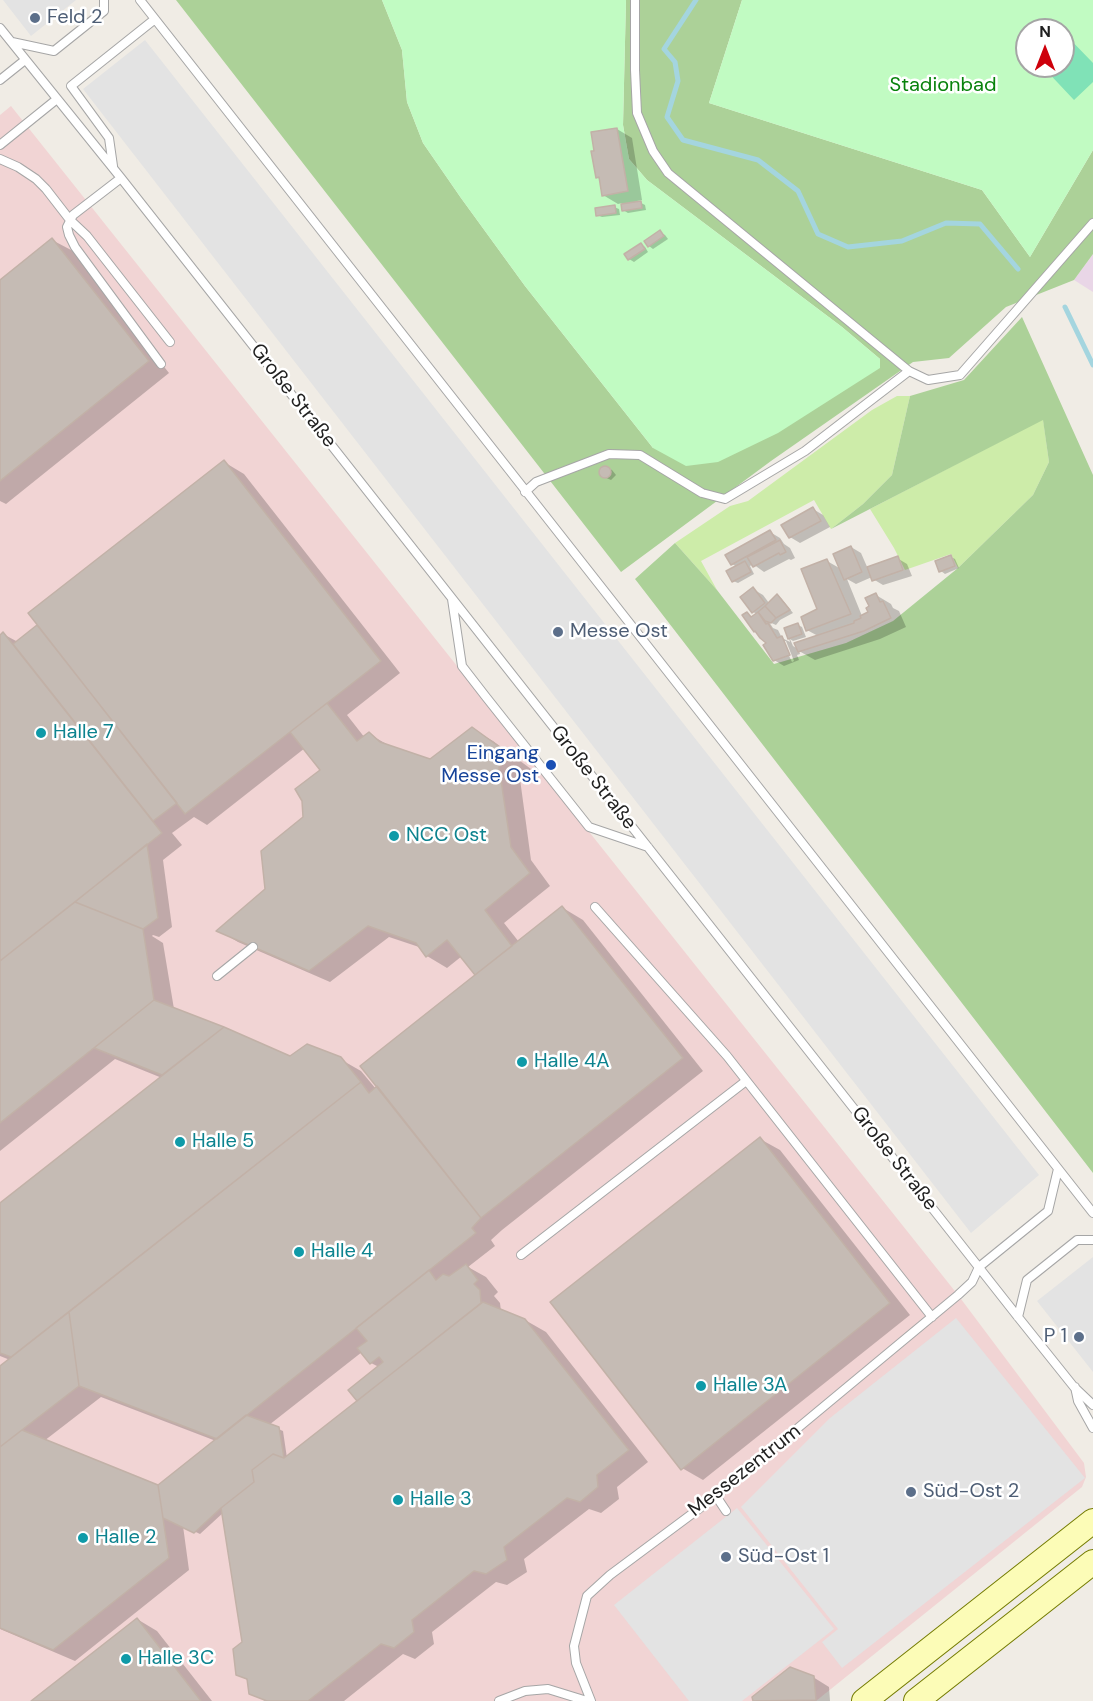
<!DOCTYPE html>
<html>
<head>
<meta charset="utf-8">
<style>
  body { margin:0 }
  #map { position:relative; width:1093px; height:1701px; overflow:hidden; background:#f0ece5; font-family:"DM Sans",sans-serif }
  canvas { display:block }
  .north { position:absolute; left:1015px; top:18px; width:60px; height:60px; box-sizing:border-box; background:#fff; border:2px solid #a5a5a5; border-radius:50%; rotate:0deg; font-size:16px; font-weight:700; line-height:24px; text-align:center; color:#1f1f1f }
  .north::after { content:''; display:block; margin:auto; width:21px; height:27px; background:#ce000b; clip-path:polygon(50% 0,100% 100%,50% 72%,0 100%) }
</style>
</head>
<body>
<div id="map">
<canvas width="1093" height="1701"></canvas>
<div class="north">N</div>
</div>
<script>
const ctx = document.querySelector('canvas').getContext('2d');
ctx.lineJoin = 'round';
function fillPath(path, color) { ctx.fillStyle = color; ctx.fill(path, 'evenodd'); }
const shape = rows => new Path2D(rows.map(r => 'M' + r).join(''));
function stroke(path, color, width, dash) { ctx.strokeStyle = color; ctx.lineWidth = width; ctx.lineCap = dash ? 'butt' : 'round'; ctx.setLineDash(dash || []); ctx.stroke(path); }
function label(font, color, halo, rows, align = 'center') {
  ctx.font = font + ' "DM Sans",sans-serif'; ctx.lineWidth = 5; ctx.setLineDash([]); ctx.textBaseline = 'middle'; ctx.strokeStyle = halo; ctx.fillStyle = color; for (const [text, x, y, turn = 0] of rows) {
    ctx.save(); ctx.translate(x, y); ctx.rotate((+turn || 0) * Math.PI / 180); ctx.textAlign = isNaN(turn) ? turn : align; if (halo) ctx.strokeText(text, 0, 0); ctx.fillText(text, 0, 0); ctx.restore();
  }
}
fillPath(shape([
  [11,106,958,1295,1084,1463,1086,1477,1082,1487,816,1701,0,1701,0,115]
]), '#f1d4d4');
fillPath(shape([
  [1093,254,1093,292,1074,280]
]), '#e9d6e7');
fillPath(shape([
  [897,396,910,396,892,475,863,504,831,529,814,500,701,561,717,590,675,543,730,506,748,501,872,410],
  [1043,419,1049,462,1033,495,958,568,951,554,905,570,894,548,870,509]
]), '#cdeca9');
fillPath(shape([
  [176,0,382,0,402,50,407,102,423,143,461,198,525,286,653,448,880,359,842,327,647,180,629,159,623,125,626,0,742,0,709,103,982,190,1030,257,1093,150,1093,254,1074,280,1006,307,949,358,913,362,771,461,621,572],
  [1022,317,1093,475,1093,1173,635,579,675,543,717,590,774,664,846,643,893,621,958,568,1033,495,1049,462,1043,420,831,529,863,504,892,475,910,396,964,380]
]), '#acd198');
fillPath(shape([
  [382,0,626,0,623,125,629,159,647,180,842,327,880,359,880,368,778,433,718,462,686,466,653,448,525,286,461,198,423,143,407,102,402,50],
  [742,0,1093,0,1093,150,1030,257,982,190,709,103],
  [1027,30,1063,30,1063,66,1027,66]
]), '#c1fbc2');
fillPath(shape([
  [1063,32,1093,63,1093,82,1074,100,1042,66,1063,66]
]), '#80e2b7');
fillPath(shape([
  [3,0,76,0,31,36],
  [145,40,1039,1175,971,1233,83,89],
  [1093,1257,1093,1372,1037,1301],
  [956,1318,1085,1478,842,1668,822,1642,838,1629,741,1507,830,1418],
  [737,1508,834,1629,742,1701,689,1701,614,1605]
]), '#e3e3e3');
fillPath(shape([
  [617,129,632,138,642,200,637,201,645,205,646,210,628,213,623,210,622,203,618,204,603,195,600,179,597,177,596,152],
  [614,207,619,209,620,215,602,217,597,215],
  [660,232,665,235,668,239,653,249,649,246],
  [52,240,73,251,169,373,6,504,0,501,0,281],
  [641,245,645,247,648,252,634,262,629,259],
  [224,462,244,474,400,673,347,715,365,738,369,734,390,746,431,761,472,729,493,741,531,769,520,779,531,860,550,886,504,923,519,942,563,908,583,920,703,1071,502,1230,491,1240,495,1246,468,1267,486,1277,498,1292,494,1296,500,1303,501,1311,525,1320,546,1332,648,1462,617,1487,619,1499,601,1513,589,1509,524,1559,527,1572,507,1585,496,1582,432,1632,434,1644,415,1659,403,1654,344,1701,265,1701,251,1693,249,1681,237,1674,243,1643,224,1512,200,1534,183,1526,189,1570,75,1661,0,1629,0,1368,10,1360,0,1356,0,1205,162,1078,115,1059,0,1151,0,637,3,634,18,642,39,625],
  [305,748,322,770,303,800,304,818,266,890,218,930,238,942,330,982,389,937,422,948,427,956,447,968,462,956,477,976,376,1089,361,1071,340,1059,290,1058,174,1009,163,943,152,936,153,935,159,937,172,927,163,860,182,845,172,833,194,817,207,825],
  [362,1352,371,1363,379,1367,359,1401,287,1458,283,1431,269,1425],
  [101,1397,216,1441,158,1486,44,1441],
  [605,467,612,470,616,475,611,480,604,477,600,472],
  [813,509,823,515,830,527,800,543,790,537],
  [770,532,780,538,784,544,790,548,795,558,791,560,789,559,764,572,753,564,750,566,754,574,738,583,733,581,737,567,732,564],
  [851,547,861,553,868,569,897,558,907,564,912,576,883,585,873,579,872,577,856,584,847,579,862,616,870,613,876,595,891,604,893,608,899,611,906,627,880,639,815,660,799,651,800,654,797,655,799,660,784,666,774,660,768,643,747,614,753,617,757,614,753,612,753,589,763,595,769,603,777,596,781,598,793,613,780,620,776,625,769,622,773,628,778,630,782,638,790,642,786,629,798,625,802,627,806,637,793,641,790,639,793,646,798,649,818,636,807,630,819,610,827,561,841,569],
  [782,641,786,641,794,661,792,662],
  [951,557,955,559,959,568,945,574,941,571],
  [760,1139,780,1150,910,1315,703,1480,682,1468],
  [137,1619,157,1631,212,1701,34,1701],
  [813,1677,829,1687,830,1701,754,1701,754,1698]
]), '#0003');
stroke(shape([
  [696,0,664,49,675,62,678,81,667,117,683,140,758,160,798,191,818,234,848,247,902,241,946,223,980,224,1018,269],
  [1065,307,1093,365]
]), '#a4d5df', 5);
const building = shape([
  [617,128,628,191,602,196,599,177,596,178,591,151,594,151,591,132,617,128],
  [641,201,642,208,622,211,621,204,641,201],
  [615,205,616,213,596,216,595,208,615,205],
  [660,230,664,236,648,247,644,241,660,230],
  [52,238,149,361,0,481,0,280,52,238],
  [641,243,645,249,628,260,624,254,641,243],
  [224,460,381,661,185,814,28,613,224,460],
  '599 472a6 6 0 1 1 12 0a6 6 0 1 1-12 0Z',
  [813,507,821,521,789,538,781,525,813,507],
  [770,530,776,540,731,565,725,555,770,530],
  [780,540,786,552,780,555,779,553,753,567,747,557,780,540],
  [851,546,862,572,844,580,833,554,851,546],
  [951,555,955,566,939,572,935,561,951,555],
  [898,556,903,570,872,581,867,567,898,556],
  [827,559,851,614,806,631,801,617,817,609,801,569,827,559],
  [745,561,751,572,732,582,726,571,745,561],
  [753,587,765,603,752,613,740,597,753,587],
  [876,593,880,602,883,601,891,618,864,631,798,652,794,643,854,623,854,621,861,618,860,616,868,612,866,608,869,606,865,598,876,593],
  [777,594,790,610,776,618,765,606,777,594],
  [765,606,776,618,771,623,765,621,758,612,765,606],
  [747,612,751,617,758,612,766,624,768,623,777,638,782,636,790,655,773,661,763,645,766,643,760,638,755,631,754,632,742,615,747,612],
  [798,623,802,634,788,639,784,628,798,623],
  [37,625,177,803,153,821,13,644,37,625],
  [3,632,162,833,0,961,0,635,3,632],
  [327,703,357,741,369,732,380,742,430,759,472,727,512,756,499,767,511,847,530,873,485,910,512,946,475,975,447,940,426,957,416,943,368,926,309,971,216,931,265,889,261,851,303,817,302,801,295,789,320,770,290,732,327,703],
  [147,844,158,918,143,929,75,902,147,844],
  [75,902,143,929,154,1000,0,1123,0,961,75,902],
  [562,906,683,1058,481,1218,360,1066,562,906],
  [154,1000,224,1027,162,1075,94,1048,154,1000],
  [224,1027,290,1056,307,1044,341,1057,361,1082,11,1357,0,1353,0,1203,224,1027],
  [361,1082,369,1093,377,1086,481,1218,472,1228,476,1233,217,1439,79,1386,69,1312,361,1082],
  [760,1137,890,1303,681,1470,550,1302,760,1137],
  [466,1264,478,1280,474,1284,480,1290,481,1303,357,1401,348,1390,383,1362,379,1357,370,1364,357,1348,367,1341,356,1328,429,1270,436,1280,443,1274,449,1276,466,1264],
  [483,1302,525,1319,629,1450,597,1475,598,1487,580,1502,567,1498,504,1547,507,1560,486,1574,474,1571,412,1620,414,1632,394,1648,381,1644,308,1701,267,1701,249,1694,247,1679,236,1675,233,1649,242,1642,221,1508,254,1482,252,1470,273,1454,284,1458,483,1302],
  [69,1312,79,1386,0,1447,0,1366,69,1312],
  [246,1415,279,1427,284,1458,273,1454,252,1470,254,1482,221,1508,194,1533,163,1518,158,1485,246,1415],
  [22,1430,158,1485,169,1558,53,1650,0,1628,0,1447,22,1430],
  [137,1618,201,1701,31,1701,137,1618],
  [790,1667,814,1676,816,1700,753,1701,752,1697,790,1667]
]);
fillPath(building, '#c5bbb4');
stroke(building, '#c2b1a7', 1.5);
const service = shape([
  [140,0,1093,1213],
  [635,0,635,70,637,113,653,151,668,173,909,371,928,380,960,375,1093,223],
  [0,28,121,178,1018,1317,1074,1387,1093,1405],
  [12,42,54,51,104,11,104,0],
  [0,80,25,60],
  [0,145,57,99],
  [0,159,18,167,36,179,46,189,70,220,87,236,170,342],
  [113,166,109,138,71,86,155,19],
  [121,178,73,215,67,227,69,235,75,247,161,364],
  [525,492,536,482,609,454,640,455,702,493,725,499,805,451,909,371],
  [452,599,462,666,486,697,589,827,648,847],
  [595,907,727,1056,932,1317],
  [217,976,253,947],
  [521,1255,746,1081],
  [1018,1317,1027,1280,1077,1240,1093,1240],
  [1075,1387,1078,1401,1093,1428],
  [716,1496,726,1511],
  [499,1701,525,1691,548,1689,587,1701],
  [591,1701,576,1663,574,1646,587,1596,610,1575,716,1496,958,1295,972,1282,979,1267,1048,1211,1058,1169]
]);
const secondary = shape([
  [864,1701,1093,1521],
  [916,1701,1093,1562]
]);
stroke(service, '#a6a6a6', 10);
stroke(secondary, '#747b01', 26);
stroke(service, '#fff', 8);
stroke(secondary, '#fcfcb7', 24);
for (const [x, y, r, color] of [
  [35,18,6,"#5c6f8a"],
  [558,632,6,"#5c6f8a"],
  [41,733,6,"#0f9aa8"],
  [551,765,6,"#1a4fb4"],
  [394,836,6,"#0f9aa8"],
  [522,1062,6,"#0f9aa8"],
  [180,1142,6,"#0f9aa8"],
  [299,1252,6,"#0f9aa8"],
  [1079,1337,6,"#5c6f8a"],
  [701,1386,6,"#0f9aa8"],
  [911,1492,6,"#5c6f8a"],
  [398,1500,6,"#0f9aa8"],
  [83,1538,6,"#0f9aa8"],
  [726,1557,6,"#5c6f8a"],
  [126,1659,6,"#0f9aa8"]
]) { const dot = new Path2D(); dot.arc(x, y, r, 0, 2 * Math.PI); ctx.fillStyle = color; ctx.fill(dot); stroke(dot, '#fff', 2); }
label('20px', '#4e5e75', '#fff', [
  ["Feld 2",47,18],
  ["Messe Ost",570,632],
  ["P 1",1067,1337,"right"],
  ["Süd-Ost 2",923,1492],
  ["Süd-Ost 1",738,1557]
], 'left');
label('20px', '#08820c', '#fff', [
  ["Stadionbad",943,86]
]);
label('20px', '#1f1f1f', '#fff', [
  ["Große Straße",293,396,52],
  ["Große Straße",593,778,52],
  ["Große Straße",894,1159,52],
  ["Messezentrum",745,1471,-38]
]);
label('20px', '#0d838f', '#fff', [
  ["Halle 7",53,733],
  ["NCC Ost",406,836],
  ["Halle 4A",534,1062],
  ["Halle 5",192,1142],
  ["Halle 4",311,1252],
  ["Halle 3A",713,1386],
  ["Halle 3",410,1500],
  ["Halle 2",95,1538],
  ["Halle 3C",138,1659]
], 'left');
label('20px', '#164399', '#fff', [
  ["Eingang",539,754],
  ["Messe Ost",539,777]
], 'right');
</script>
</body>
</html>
